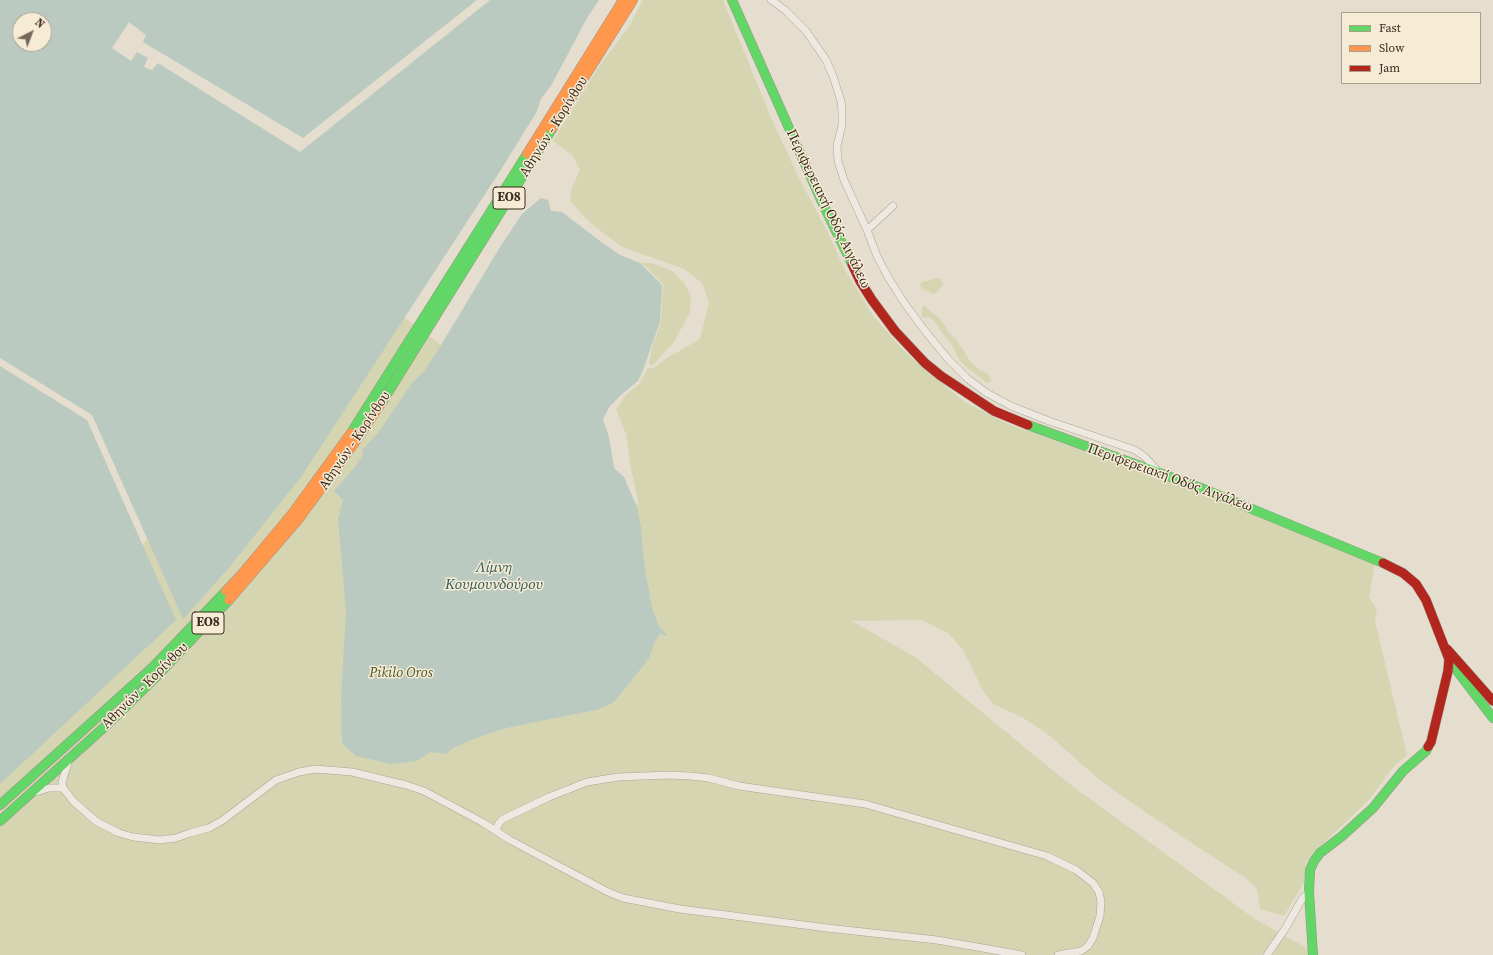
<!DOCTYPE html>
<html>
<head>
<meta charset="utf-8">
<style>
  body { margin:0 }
  #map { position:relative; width:1493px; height:955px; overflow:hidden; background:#e5decf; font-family:"Source Serif 4",serif }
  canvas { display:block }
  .legend { position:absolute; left:1341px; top:12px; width:140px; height:72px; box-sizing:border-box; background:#f6ebd5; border:1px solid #ab9e8c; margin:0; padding:5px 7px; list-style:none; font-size:12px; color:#3a2b1f }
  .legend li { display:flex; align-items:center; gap:8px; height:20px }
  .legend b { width:20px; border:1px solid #ab9e8c }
  .north { position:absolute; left:12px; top:12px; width:40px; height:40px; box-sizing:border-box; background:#f6ebd5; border:1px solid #ab9e8c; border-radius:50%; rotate:42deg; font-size:11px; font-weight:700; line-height:16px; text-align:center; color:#3a2b1f }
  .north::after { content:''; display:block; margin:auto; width:14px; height:18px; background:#766a5d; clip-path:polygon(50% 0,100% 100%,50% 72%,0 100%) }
</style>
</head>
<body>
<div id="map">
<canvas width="1493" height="955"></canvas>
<ul class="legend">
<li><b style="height:5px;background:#63d668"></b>Fast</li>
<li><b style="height:5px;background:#ff974d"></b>Slow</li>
<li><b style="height:5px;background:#b3261e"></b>Jam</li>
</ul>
<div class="north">N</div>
</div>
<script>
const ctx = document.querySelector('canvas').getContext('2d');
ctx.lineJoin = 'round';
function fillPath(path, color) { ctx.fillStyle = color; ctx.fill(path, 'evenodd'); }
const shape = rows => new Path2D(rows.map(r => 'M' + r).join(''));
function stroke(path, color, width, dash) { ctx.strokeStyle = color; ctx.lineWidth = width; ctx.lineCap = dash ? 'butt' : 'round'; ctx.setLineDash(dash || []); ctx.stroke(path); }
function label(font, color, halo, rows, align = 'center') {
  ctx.font = font + ' "Source Serif 4",serif'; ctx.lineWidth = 3; ctx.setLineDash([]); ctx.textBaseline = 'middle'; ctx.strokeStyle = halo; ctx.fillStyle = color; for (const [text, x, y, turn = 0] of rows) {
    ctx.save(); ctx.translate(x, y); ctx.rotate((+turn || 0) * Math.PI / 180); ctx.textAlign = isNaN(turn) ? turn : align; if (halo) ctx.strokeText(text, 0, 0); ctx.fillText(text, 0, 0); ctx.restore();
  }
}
fillPath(shape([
  [643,0,723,0,769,113,798,176,827,231,845,270,873,316,903,350,931,375,965,402,1008,424,1198,492,1375,564,1369,597,1377,610,1375,621,1407,755,1395,765,1367,802,1311,855,1306,863,1304,882,1284,916,1260,909,1257,889,1246,878,1199,848,1142,810,1100,780,1045,732,1023,718,993,704,982,689,963,650,948,633,921,620,852,621,915,657,1067,782,1255,919,1319,955,0,955,0,691,138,551,204,466,349,276,549,426,639,506,631,469,626,434,616,409,625,396,640,383,648,368,654,368,667,358,700,339,709,302,702,283,684,269,622,247,589,222,570,200,571,190,580,170,572,155,553,141,598,68,630,25],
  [640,263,652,263,674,272,685,284,691,296,690,312,674,342,652,366,649,364,652,348,661,322,663,284,647,268],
  [937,278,941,279,943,284,938,291,934,294,922,289,920,284,924,281,929,281,932,279],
  [924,305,940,319,950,334,956,339,970,361,980,370,987,373,990,378,991,382,987,383,965,366,959,359,951,343,939,329,935,321,930,318,922,317,922,308]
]), '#d5d5b2');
fillPath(shape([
  [0,0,477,0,303,138,143,42,146,35,129,22,112,48,131,61,137,52,148,58,144,67,152,70,158,63,300,152,490,0,599,0,587,18,552,84,541,99,536,113,502,168,301,477,227,570,183,619,92,415,0,358],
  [20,20,44,20,44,44,20,44],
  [541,198,548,200,551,211,562,212,600,241,620,255,640,263,662,285,660,322,643,370,638,381,622,394,610,406,603,419,609,437,614,468,624,477,637,507,641,527,644,563,652,608,659,626,668,637,660,633,654,644,649,658,639,671,614,702,600,709,511,727,496,731,471,740,453,748,446,754,431,752,416,761,392,764,356,756,342,743,341,697,346,612,338,519,343,500,334,491,355,467,362,456,363,449,378,433,412,383,424,371,438,350,500,247,522,214],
  [0,366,87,420,176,620,0,784]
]), '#bacac0');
const street = shape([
  [771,0,785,10,806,31,826,60,833,76,841,101,842,112,842,125,837,146,838,161,844,180,867,230],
  [893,206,867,230,877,256,888,277,903,301,925,331,948,359,968,379,987,393,1011,406,1049,421,1135,450,1145,457,1157,470],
  [68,763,62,782,63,788,74,802,97,822,119,833,133,837,160,840,176,838,190,833,209,828,223,820,276,780,299,772,315,769,352,772,406,785,424,791,482,822,510,840,608,892,623,898,680,909,827,928,937,940,1022,955],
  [36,792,49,788,63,788],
  [496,830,499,823,503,819,549,797,587,782,618,777,668,775,690,776,709,778,739,786,865,804,1047,856,1076,870,1093,883,1099,892,1101,902,1100,916,1093,938,1088,946,1081,951,1058,955],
  [1267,955,1285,929,1302,899,1309,892]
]);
const fast = shape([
  [732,0,822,202,852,264],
  [382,402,552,129],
  [1028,425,1206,490,1383,563],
  [351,433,527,154],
  [1458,662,1458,672,1493,718],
  [0,805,153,667,226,591],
  [0,821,110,722,155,678,229,600],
  [1313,955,1309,892,1310,870,1314,861,1320,853,1341,837,1373,808,1403,771,1426,751,1428,747]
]);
const slow = shape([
  [552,129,633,0],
  [527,154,623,0],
  [226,591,242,574,292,514,351,433],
  [229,600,298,520,355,442,382,402]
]);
const jam = shape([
  [852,264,860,281,872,300,895,331,925,363,941,376,994,411,1028,425],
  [1383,563,1403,573,1416,584,1426,600,1449,659,1448,671,1431,742,1428,747],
  [1447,649,1493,701]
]);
stroke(street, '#aba397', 8);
stroke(fast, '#9a9388', 10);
stroke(slow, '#9a9388', 10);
stroke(jam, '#9a9388', 10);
stroke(street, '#eee9e0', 7);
stroke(fast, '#63d668', 9);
stroke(slow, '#ff974d', 9);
stroke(jam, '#b3261e', 9);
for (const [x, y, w] of [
  [509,198,32],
  [208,623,32]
]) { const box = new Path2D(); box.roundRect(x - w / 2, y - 11, w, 22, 3); ctx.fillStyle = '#f6ebd5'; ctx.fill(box); stroke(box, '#3a2b1f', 1); }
label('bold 13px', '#3a2b1f', null, [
  ["ΕΟ8",509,198],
  ["ΕΟ8",208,623]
]);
label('14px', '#3a2b1f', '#f6ebd5', [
  ["Αθηνών - Κορίνθου",554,127,-58],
  ["Περιφερειακή Οδός Αιγάλεω",828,209,64],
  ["Αθηνών - Κορίνθου",355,441,-56],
  ["Περιφερειακή Οδός Αιγάλεω",1170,478,20],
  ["Αθηνών - Κορίνθου",145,686,-45]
]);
label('italic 14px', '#4c5626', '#f6ebd5', [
  ["Pikilo Oros",401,673]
]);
label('italic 15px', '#2f5955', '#f6ebd5', [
  ["Λίμνη",494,568],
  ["Κουμουνδούρου",494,585]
]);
</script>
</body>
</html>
